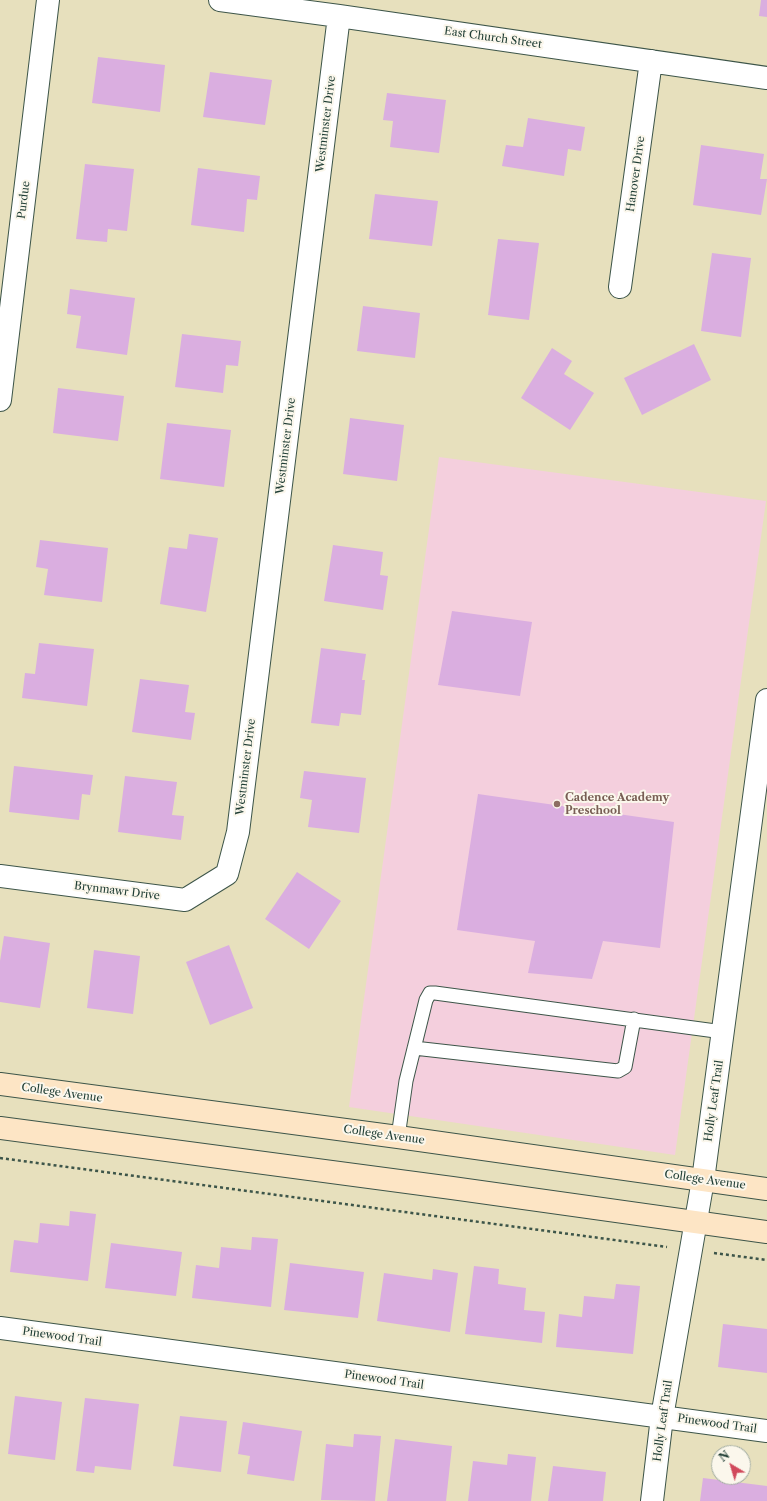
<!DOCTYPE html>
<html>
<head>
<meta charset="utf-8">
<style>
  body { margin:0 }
  #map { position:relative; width:767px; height:1501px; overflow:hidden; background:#e7e0bd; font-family:"Libre Caslon Text",serif }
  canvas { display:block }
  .north { position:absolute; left:711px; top:1445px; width:40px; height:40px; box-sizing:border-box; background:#fbf7ec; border:1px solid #a3ada2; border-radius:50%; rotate:322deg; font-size:11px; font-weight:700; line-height:16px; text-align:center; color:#1f3d34 }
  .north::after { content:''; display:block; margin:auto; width:14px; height:18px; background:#d1495b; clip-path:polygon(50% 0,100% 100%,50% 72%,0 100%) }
</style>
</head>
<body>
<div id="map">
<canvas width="767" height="1501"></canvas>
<div class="north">N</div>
</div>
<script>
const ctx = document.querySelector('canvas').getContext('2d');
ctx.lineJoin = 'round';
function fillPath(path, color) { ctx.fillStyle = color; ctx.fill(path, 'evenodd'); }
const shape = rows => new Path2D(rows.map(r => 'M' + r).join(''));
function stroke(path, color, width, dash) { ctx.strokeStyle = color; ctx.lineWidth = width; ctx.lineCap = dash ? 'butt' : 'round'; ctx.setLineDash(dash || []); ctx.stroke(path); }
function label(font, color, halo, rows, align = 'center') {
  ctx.font = font + ' "Libre Caslon Text",serif'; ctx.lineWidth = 4; ctx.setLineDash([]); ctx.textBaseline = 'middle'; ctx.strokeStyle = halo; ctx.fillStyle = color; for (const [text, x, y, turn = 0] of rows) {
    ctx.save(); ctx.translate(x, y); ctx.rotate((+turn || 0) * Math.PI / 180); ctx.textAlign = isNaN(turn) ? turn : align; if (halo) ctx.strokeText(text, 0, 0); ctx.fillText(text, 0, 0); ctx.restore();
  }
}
fillPath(shape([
  [439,457,766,501,675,1155,349,1107]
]), '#f4cfdd');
fillPath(shape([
  [761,0,767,0,767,17,759,16],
  [98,57,165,65,160,112,92,103],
  [210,72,272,80,265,125,203,117],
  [387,93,446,100,439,153,390,147,393,121,383,120],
  [528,118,585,127,581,151,568,149,564,176,502,166,506,145,523,147],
  [701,145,764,154,760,179,767,179,761,215,693,205],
  [85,164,134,169,127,231,108,229,107,242,76,239],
  [198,168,260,176,257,200,247,199,244,232,191,225],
  [375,194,438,201,432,246,369,239],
  [498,239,539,243,529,320,488,315],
  [712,253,751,258,741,337,701,331],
  [70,289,135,298,127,355,76,348,81,316,67,314],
  [363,306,420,313,415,358,357,351],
  [182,334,241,341,238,366,226,365,223,393,175,387],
  [694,344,711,380,642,415,624,378],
  [552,348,572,361,564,374,594,393,570,430,521,398],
  [58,388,124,396,118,441,53,433],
  [350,418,404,425,397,481,343,474],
  [167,423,231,430,224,487,160,479],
  [189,534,218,538,206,612,160,604,169,547,187,549],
  [40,540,108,548,102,602,44,595,48,569,36,567],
  [333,545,383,552,380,575,388,576,383,610,324,601],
  [452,611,532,622,520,696,438,685],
  [39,643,94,649,87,706,22,698,25,673,35,674],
  [321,648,366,654,362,680,365,680,361,715,341,713,339,726,311,723],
  [140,679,189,685,185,712,195,713,191,740,132,732],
  [14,766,93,775,90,795,82,794,79,820,9,812],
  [304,771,366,778,359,833,308,827,312,800,300,798],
  [125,776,177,782,172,815,184,816,181,840,118,832],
  [478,794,674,822,660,948,603,941,592,979,528,973,535,941,457,930],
  [297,872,341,901,309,949,265,919],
  [4,936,50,943,40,1008,0,1002,0,961],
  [229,945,253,1008,210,1025,186,962],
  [94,950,140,956,133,1014,87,1008],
  [70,1211,96,1214,88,1281,10,1272,14,1240,38,1243,40,1223,69,1226],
  [252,1237,278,1239,271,1307,192,1298,196,1265,219,1268,221,1247,251,1250],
  [111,1243,182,1252,176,1296,105,1288],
  [290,1263,364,1272,358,1318,284,1310],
  [474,1266,499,1269,498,1284,526,1288,524,1310,545,1312,542,1343,465,1334],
  [433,1269,458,1273,450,1332,377,1321,384,1273,432,1280],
  [616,1284,640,1286,633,1354,556,1347,559,1314,582,1317,584,1296,614,1299],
  [723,1324,767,1329,767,1373,718,1367],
  [15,1396,62,1402,55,1460,8,1454],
  [85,1398,139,1404,131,1470,95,1466,94,1473,76,1471],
  [180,1416,227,1421,221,1472,173,1466],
  [243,1422,302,1431,294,1481,247,1474,250,1456,238,1454],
  [354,1434,381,1436,375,1501,321,1500,326,1444,353,1447],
  [395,1439,452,1446,446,1501,387,1501],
  [508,1454,536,1457,531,1501,468,1501,473,1461,507,1465],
  [553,1466,606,1472,603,1501,548,1501],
  [703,1478,767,1486,767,1501,700,1501]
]), '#daaee0');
const lane = shape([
  [414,1048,618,1071,625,1067,634,1019],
  [398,1137,406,1081,426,1000,430,993,435,993,723,1032]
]);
const street = shape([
  [220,0,339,16,767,78],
  [620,287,651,61],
  [0,400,48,0],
  [0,876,185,900,227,874,238,832,339,16],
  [0,1328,767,1431],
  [652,1501,662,1417,703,1180,767,700]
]);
const secondary = shape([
  [0,1084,398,1137,767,1189],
  [0,1128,452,1188,767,1232]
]);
stroke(lane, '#3d5549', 15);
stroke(street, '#3d5549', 24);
stroke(secondary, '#3d5549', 24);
stroke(shape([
  [0,1158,667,1247],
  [714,1253,767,1260]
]), '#3d5549', 2.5, [3, 3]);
stroke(lane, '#fff', 13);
stroke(street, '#fff', 22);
stroke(secondary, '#fde5c5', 22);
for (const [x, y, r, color] of [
  [557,804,4,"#8d6e63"]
]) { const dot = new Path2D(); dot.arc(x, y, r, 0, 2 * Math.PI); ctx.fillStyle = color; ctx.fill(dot); stroke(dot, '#fbf7ec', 1.5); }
label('11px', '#1f3d34', '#fbf7ec', [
  ["East Church Street",493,38,8],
  ["Westminster Drive",326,124,-83],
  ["Hanover Drive",636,174,-82],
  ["Purdue",24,200,-83],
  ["Westminster Drive",286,446,-83],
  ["Westminster Drive",246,767,-83],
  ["Brynmawr Drive",117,891,7],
  ["College Avenue",62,1093,8],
  ["Holly Leaf Trail",714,1101,-82],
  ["College Avenue",384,1135,8],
  ["College Avenue",705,1180,8],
  ["Pinewood Trail",62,1337,8],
  ["Pinewood Trail",384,1380,8],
  ["Holly Leaf Trail",663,1421,-82],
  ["Pinewood Trail",717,1424,8]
]);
label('bold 11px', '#785e54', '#fbf7ec', [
  ["Cadence Academy",565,798],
  ["Preschool",565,811]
], 'left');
</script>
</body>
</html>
